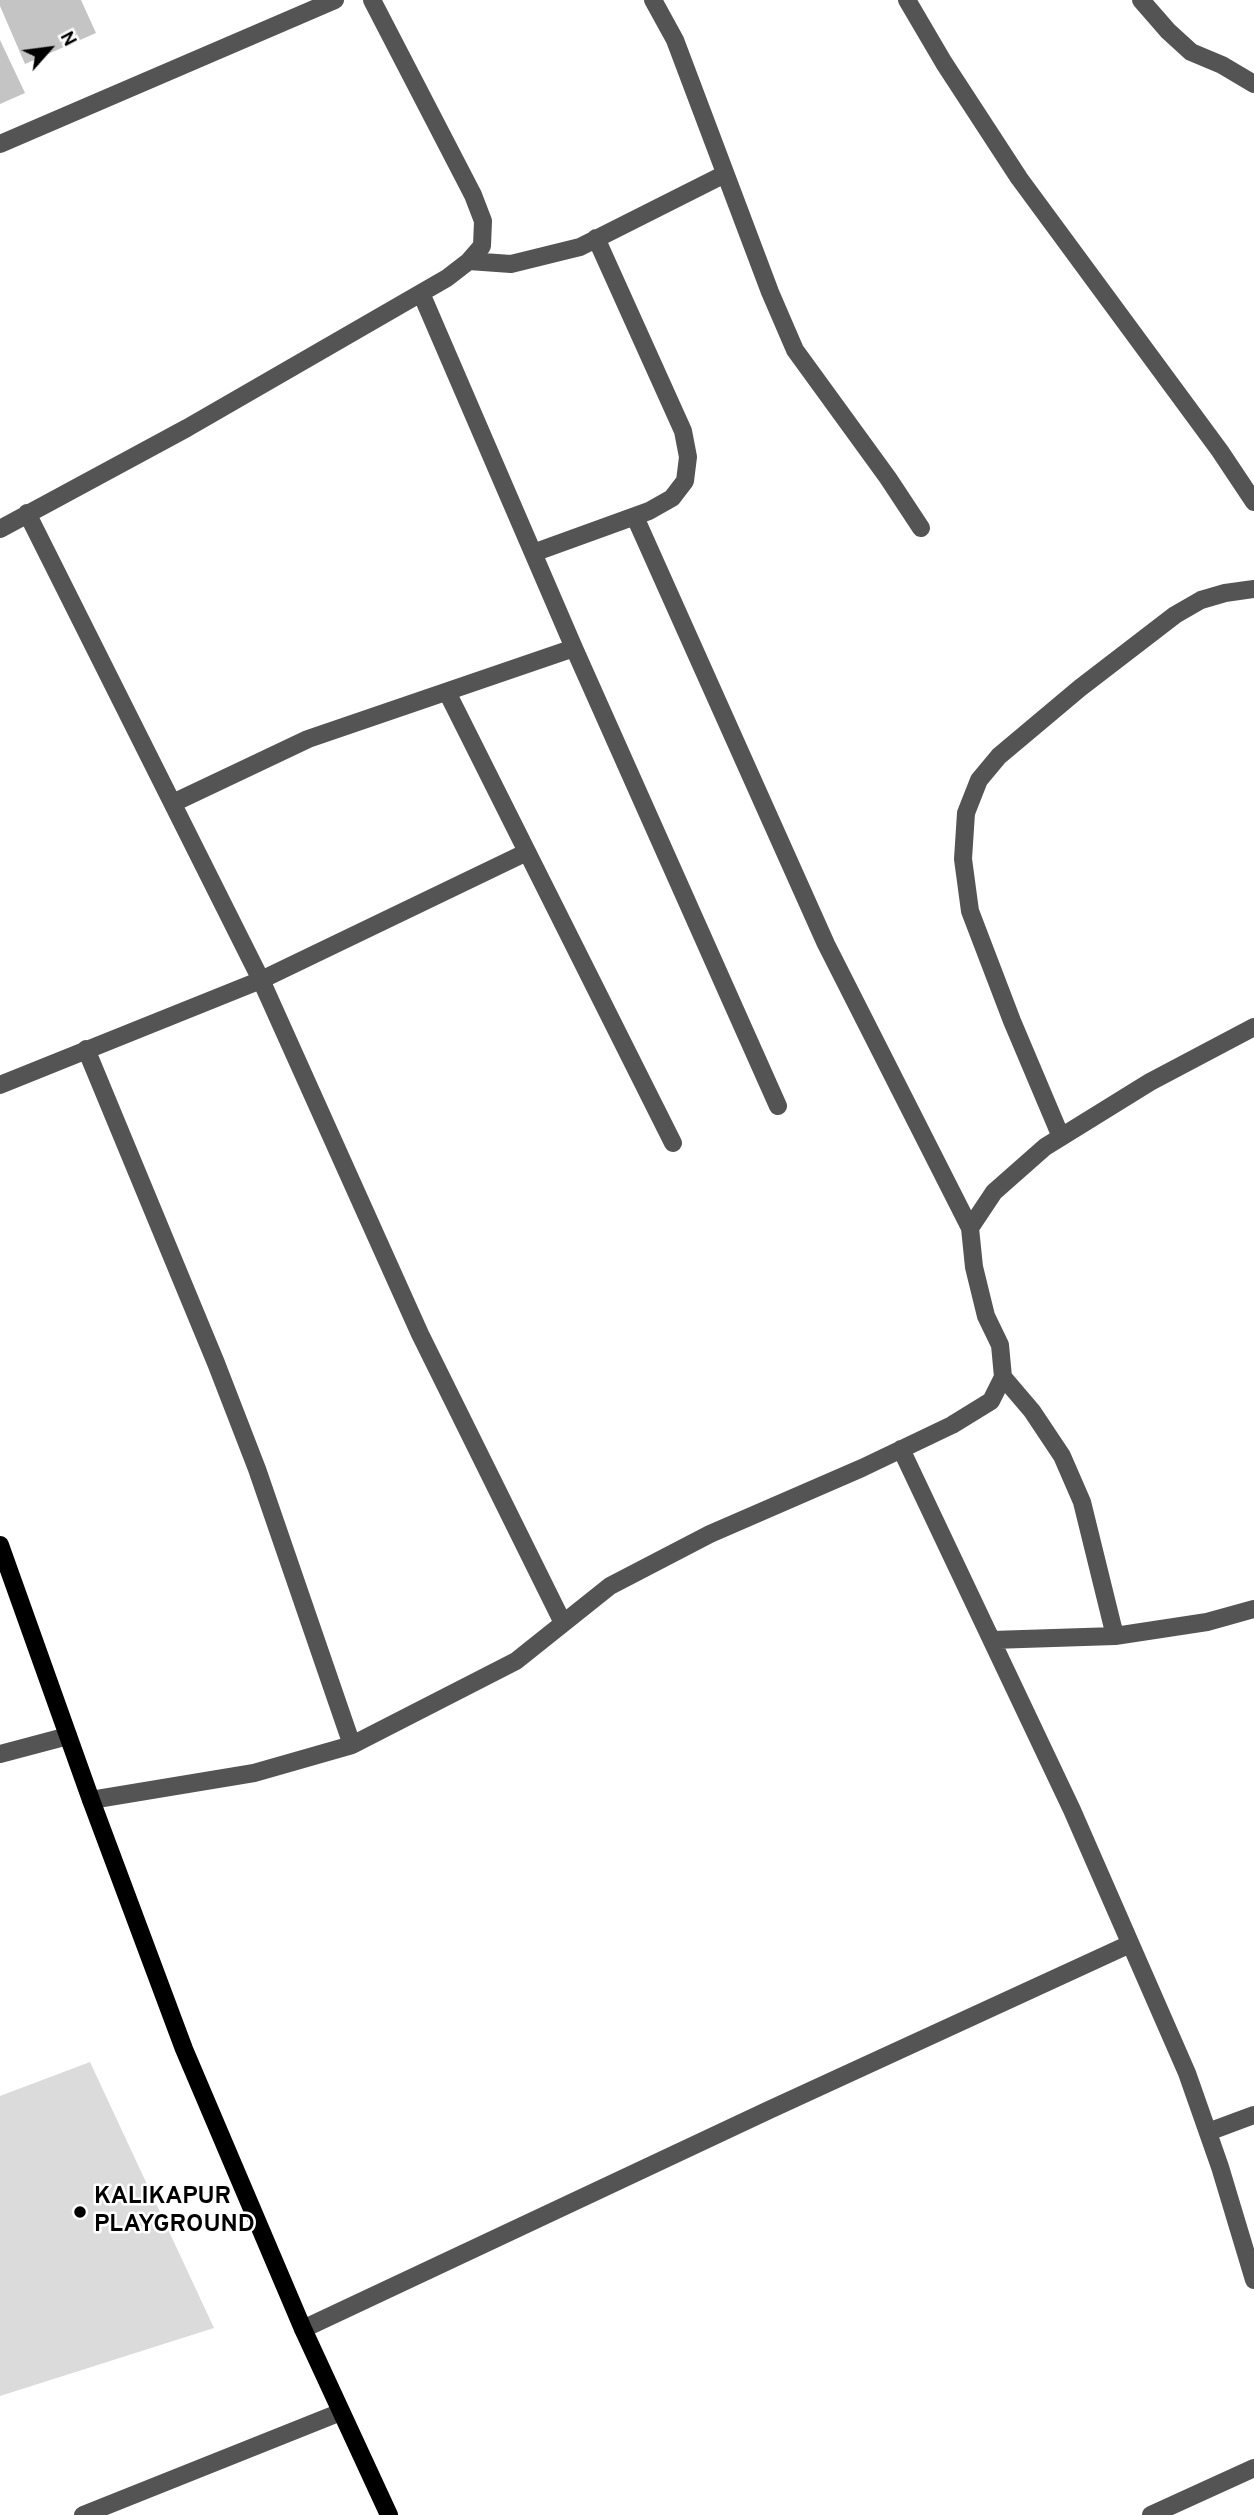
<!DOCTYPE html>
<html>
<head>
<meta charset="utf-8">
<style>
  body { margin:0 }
  #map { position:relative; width:1254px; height:2515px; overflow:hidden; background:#fff; font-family:Overpass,sans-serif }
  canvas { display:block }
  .north { position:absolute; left:14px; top:14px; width:70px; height:70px; -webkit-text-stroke:5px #fff; paint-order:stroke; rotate:62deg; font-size:19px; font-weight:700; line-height:28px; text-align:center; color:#000 }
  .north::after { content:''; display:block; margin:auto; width:24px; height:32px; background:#000; clip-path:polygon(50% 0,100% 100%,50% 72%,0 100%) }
</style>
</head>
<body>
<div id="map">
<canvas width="1254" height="2515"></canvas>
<div class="north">N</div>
</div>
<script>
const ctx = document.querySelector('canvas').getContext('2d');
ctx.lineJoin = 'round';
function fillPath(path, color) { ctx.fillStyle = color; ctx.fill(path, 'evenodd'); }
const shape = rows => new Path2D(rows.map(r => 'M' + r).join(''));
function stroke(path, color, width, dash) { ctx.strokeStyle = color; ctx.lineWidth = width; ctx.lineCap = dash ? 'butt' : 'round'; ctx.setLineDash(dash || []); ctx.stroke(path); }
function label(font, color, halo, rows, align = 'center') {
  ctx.font = font + ' Overpass,sans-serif'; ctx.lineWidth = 5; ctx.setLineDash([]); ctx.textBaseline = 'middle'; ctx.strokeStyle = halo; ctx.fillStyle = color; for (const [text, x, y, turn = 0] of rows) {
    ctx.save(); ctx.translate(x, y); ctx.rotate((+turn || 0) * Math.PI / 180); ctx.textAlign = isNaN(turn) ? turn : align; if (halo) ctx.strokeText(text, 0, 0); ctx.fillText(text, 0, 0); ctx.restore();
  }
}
fillPath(shape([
  [90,2062,214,2328,0,2396,0,2096]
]), '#dbdbdb');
fillPath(shape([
  [0,0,81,0,96,33,25,64,0,6],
  [0,40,25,93,0,104]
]), '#c4c4c4');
stroke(shape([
  [653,0,675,40,770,292,795,350,888,478,921,528],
  [907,0,944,63,1019,178,1220,451,1254,502],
  [1141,0,1168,31,1191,52,1222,65,1254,84],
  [0,144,335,0],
  [469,261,511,264,580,247,725,174],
  [421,293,574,648,778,1106],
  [635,517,826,944,970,1228],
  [0,529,187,428,447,278,469,261,482,246,483,221,473,195,372,0],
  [533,553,649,511,672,498,685,481,688,457,683,431,596,238],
  [447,692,673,1143],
  [173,803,308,739,574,648],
  [527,852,261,980,420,1334,563,1623],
  [86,1049,216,1363,257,1469,352,1745],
  [0,1085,261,980,27,513],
  [1061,1137,1012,1021,970,911,963,859,966,813,979,780,999,756,1080,688,1175,615,1201,600,1225,593,1254,589],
  [1003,1377,1032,1411,1062,1456,1082,1502,1115,1636],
  [901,1449,1072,1810,1187,2073,1220,2167,1254,2280],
  [992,1640,1115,1636,1207,1622,1254,1609],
  [0,1754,68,1736],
  [91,1800,254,1773,352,1745,516,1661,610,1586,710,1534,862,1468,952,1425,991,1401,1003,1377,1000,1345,986,1316,974,1267,970,1228,994,1192,1045,1147,1150,1082,1254,1027],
  [1208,2132,1254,2115],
  [303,2329,769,2110,1130,1944],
  [83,2515,341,2412],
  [1151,2515,1254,2468]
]), '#545454', 18);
stroke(shape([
  [0,1545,91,1800,184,2049,303,2329,389,2515]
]), '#000', 18);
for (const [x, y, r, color] of [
  [80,2212,7,"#000"]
]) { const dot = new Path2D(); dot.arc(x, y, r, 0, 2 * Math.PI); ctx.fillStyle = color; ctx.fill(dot); stroke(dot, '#fff', 2.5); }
label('bold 24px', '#000', '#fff', [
  ["KALIKAPUR",94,2198],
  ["PLAYGROUND",94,2226]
], 'left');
</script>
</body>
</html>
